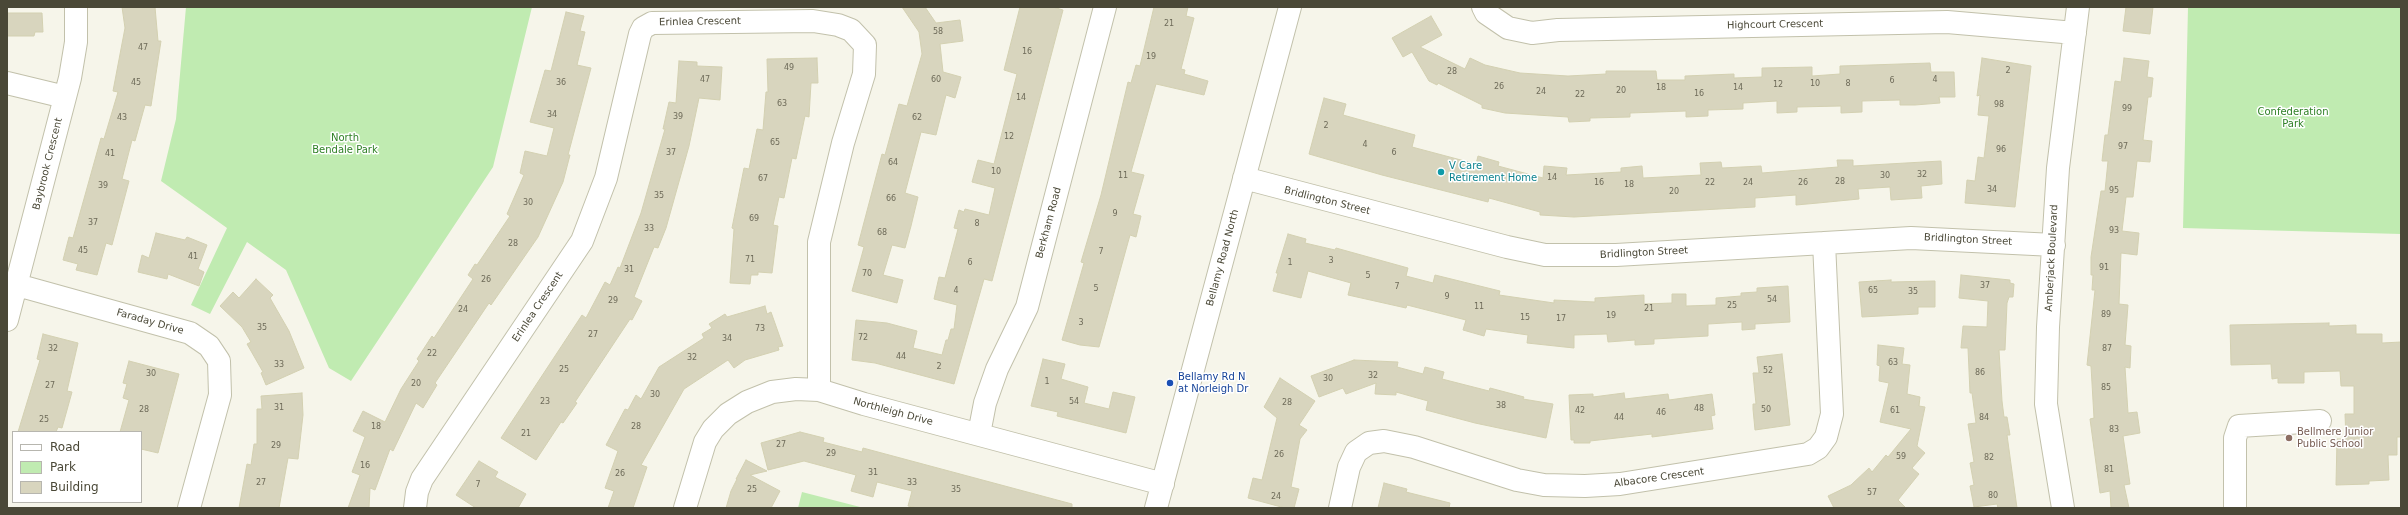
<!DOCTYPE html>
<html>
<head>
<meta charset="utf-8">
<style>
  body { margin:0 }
  #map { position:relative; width:2408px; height:515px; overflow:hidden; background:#f6f5ea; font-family:"DejaVu Sans",sans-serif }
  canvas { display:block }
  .frame { position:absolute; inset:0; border:8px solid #4a4837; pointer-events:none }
  .legend { position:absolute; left:12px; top:431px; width:130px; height:72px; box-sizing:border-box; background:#fff; border:1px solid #b7b6af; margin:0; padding:5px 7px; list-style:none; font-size:12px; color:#4a4837 }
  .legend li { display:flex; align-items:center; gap:8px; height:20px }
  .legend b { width:20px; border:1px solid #b7b6af }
</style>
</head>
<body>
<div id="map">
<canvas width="2408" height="515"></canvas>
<div class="frame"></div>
<ul class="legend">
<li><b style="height:5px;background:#fff"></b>Road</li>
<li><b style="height:11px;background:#c0ebb1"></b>Park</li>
<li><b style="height:11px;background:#d8d5be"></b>Building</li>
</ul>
</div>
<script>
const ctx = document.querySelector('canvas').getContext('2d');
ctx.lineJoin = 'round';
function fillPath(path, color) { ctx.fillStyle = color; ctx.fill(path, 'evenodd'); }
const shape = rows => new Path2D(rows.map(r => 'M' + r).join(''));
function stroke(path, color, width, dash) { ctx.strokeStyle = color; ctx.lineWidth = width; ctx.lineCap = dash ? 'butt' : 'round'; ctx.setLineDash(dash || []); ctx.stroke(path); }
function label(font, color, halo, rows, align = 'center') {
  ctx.font = font + ' "DejaVu Sans",sans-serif'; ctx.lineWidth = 3; ctx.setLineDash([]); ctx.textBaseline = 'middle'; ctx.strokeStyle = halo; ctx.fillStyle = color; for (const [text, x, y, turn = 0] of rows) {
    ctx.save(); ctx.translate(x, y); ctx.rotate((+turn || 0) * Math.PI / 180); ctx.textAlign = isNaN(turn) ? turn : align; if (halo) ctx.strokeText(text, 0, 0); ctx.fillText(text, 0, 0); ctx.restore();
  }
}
fillPath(shape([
  [186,7,532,7,493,167,351,381,329,368,286,270,247,242,210,314,191,305,227,228,161,181,176,119],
  [2188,7,2401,7,2401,234,2183,228],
  [802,492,864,508,798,508]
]), '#c0ebb1');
const building = shape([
  [122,7,155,7,158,41,161,41,151,106,145,105,135,141,132,140,122,179,129,181,112,245,106,243,97,275,76,270,78,264,63,260,69,237,73,238,101,138,104,139,118,92,113,91,125,28,122,7],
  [902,7,925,7,936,23,960,20,963,41,940,44,943,72,961,77,955,98,946,95,936,135,921,132,905,193,918,197,911,226,905,248,892,245,883,275,903,280,897,303,852,291,864,247,858,245,882,154,885,155,899,104,907,106,922,54,919,32,902,7],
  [1020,7,1053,7,1063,10,992,281,984,279,954,384,875,363,852,360,856,320,887,323,917,331,913,348,942,355,946,340,948,340,951,329,954,329,957,305,934,299,939,277,945,278,958,229,954,228,959,210,964,212,965,209,989,215,995,188,972,182,978,160,994,164,1017,74,1004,70,1020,7],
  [1154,7,1188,7,1186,16,1194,18,1181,69,1185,70,1184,74,1208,81,1204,95,1156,84,1131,172,1144,175,1133,214,1141,216,1136,237,1130,235,1099,347,1080,345,1062,340,1084,263,1081,262,1101,195,1128,82,1131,83,1136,65,1140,66,1154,7],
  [2126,7,2153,7,2150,34,2123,31,2126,7],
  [566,12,584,16,580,31,585,32,577,65,591,68,568,155,570,155,563,182,538,237,491,305,489,303,435,383,437,385,423,408,416,403,393,451,390,449,375,490,370,488,369,508,348,508,360,475,352,472,365,437,353,431,363,411,385,422,401,389,419,361,417,359,432,336,434,338,473,279,468,275,475,264,477,265,510,216,507,214,524,175,520,173,525,151,547,156,554,128,530,122,545,70,551,71,566,12],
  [7,13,42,13,43,32,35,32,34,36,7,36,7,13],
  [1431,16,1442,35,1420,47,1465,69,1470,58,1485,65,1520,73,1568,76,1606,74,1606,71,1656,71,1657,80,1685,80,1685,76,1734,74,1734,78,1762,77,1762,68,1812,67,1812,76,1840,74,1840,66,1930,63,1931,72,1954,72,1955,97,1939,97,1940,103,1915,105,1900,105,1900,100,1862,101,1862,112,1841,113,1841,106,1797,107,1797,112,1777,113,1777,101,1743,103,1743,109,1708,110,1708,116,1686,117,1686,111,1630,113,1630,117,1590,118,1590,121,1569,122,1568,117,1505,113,1482,108,1482,105,1438,83,1437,85,1429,81,1412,52,1403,57,1392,38,1431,16],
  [817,58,818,83,811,83,809,117,805,116,796,159,792,158,784,198,779,197,773,225,778,226,772,273,758,272,758,275,751,275,750,284,730,283,734,229,732,228,744,168,749,169,757,129,763,130,766,92,768,92,767,59,817,58],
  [1982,58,2031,66,2015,207,1965,203,1967,180,1975,181,1978,157,1984,158,1989,116,1978,115,1980,95,1977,96,1982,58],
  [2124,58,2149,61,2147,77,2153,78,2151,97,2148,97,2143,140,2152,141,2150,162,2137,161,2133,197,2126,197,2122,231,2139,233,2137,255,2121,253,2119,304,2128,305,2125,345,2131,346,2130,368,2125,367,2128,413,2137,412,2140,433,2123,436,2130,484,2124,485,2129,508,2111,508,2110,491,2100,493,2090,419,2094,418,2091,366,2087,365,2095,290,2092,290,2093,275,2091,275,2091,257,2101,191,2105,191,2108,161,2102,161,2105,135,2108,135,2115,81,2121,82,2124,58],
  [679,61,697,62,697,66,722,67,720,100,699,98,689,146,666,228,658,248,654,247,634,297,642,301,632,320,630,319,575,402,577,403,563,423,561,422,536,460,501,438,582,315,586,318,605,282,610,285,618,267,620,268,641,213,665,129,663,129,669,102,676,103,679,61],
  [1324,98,1346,104,1343,115,1415,135,1412,147,1476,164,1478,156,1499,162,1498,166,1543,178,1544,166,1567,168,1566,175,1621,172,1621,168,1642,166,1643,178,1701,175,1700,163,1721,162,1722,168,1761,166,1762,173,1838,167,1837,160,1853,160,1853,166,1941,161,1942,184,1921,186,1922,198,1891,200,1890,187,1858,189,1859,199,1818,203,1796,205,1796,195,1755,198,1755,207,1574,217,1540,215,1540,212,1489,198,1488,202,1382,175,1309,154,1324,98],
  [156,233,185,240,187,237,207,245,198,269,204,272,199,286,168,274,167,279,138,272,142,255,149,258,156,233],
  [1288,234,1306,239,1305,243,1335,250,1336,248,1408,268,1406,276,1433,283,1435,275,1500,291,1499,295,1554,303,1554,300,1595,302,1595,298,1644,295,1644,304,1672,303,1672,294,1686,294,1686,306,1716,305,1716,298,1741,296,1741,293,1757,292,1757,288,1788,286,1790,322,1755,324,1755,329,1742,330,1742,322,1708,324,1708,336,1654,339,1654,344,1635,345,1635,340,1608,342,1607,334,1574,335,1574,348,1527,343,1528,335,1486,329,1484,336,1463,330,1466,320,1407,305,1406,308,1348,295,1351,283,1308,271,1301,298,1273,291,1278,273,1276,273,1288,234],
  [1961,275,2010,280,2010,283,2014,284,2013,297,2009,297,2007,303,2005,350,1999,350,2002,401,2004,417,2007,417,2010,435,2007,435,2017,508,1998,508,1997,504,1974,507,1970,486,1974,485,1970,463,1974,462,1968,424,1976,423,1972,393,1970,393,1968,348,1961,348,1963,326,1987,327,1988,301,1959,298,1961,275],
  [256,279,273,295,270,298,289,331,304,368,266,385,261,373,263,372,247,344,251,342,242,327,220,306,233,292,239,298,256,279],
  [1891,280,1891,282,1935,281,1935,307,1918,307,1918,314,1862,317,1859,282,1891,280],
  [765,306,767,314,771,312,783,346,778,347,779,350,745,360,734,368,728,360,684,389,641,465,647,467,633,508,608,508,614,491,605,488,618,451,606,445,625,409,628,410,636,395,641,399,659,367,704,338,702,334,712,328,709,324,725,314,727,317,765,306],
  [2329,323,2329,326,2356,325,2356,334,2382,334,2382,343,2401,342,2401,437,2397,437,2397,455,2388,455,2389,480,2369,481,2369,484,2336,485,2337,439,2346,439,2345,414,2354,414,2354,386,2341,386,2340,371,2304,372,2304,383,2278,383,2278,378,2272,379,2271,364,2231,365,2230,325,2329,323],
  [43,334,78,343,67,391,72,392,62,428,58,427,56,432,18,432,40,360,37,359,43,334],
  [1878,345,1904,348,1902,364,1910,365,1907,394,1920,397,1919,406,1925,407,1917,446,1925,453,1912,468,1919,474,1898,500,1906,508,1834,508,1828,496,1851,485,1869,468,1872,472,1886,455,1888,457,1911,429,1880,422,1889,383,1879,381,1880,366,1877,365,1878,345],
  [1782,354,1790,425,1755,430,1753,409,1753,404,1756,404,1753,373,1759,373,1757,357,1782,354],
  [1043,359,1065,364,1061,379,1088,387,1084,403,1109,409,1113,392,1135,397,1126,433,1057,416,1058,412,1031,406,1043,359],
  [1354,360,1398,362,1397,367,1423,374,1425,367,1444,372,1442,379,1489,391,1490,388,1524,397,1523,399,1553,404,1546,438,1475,423,1426,410,1428,401,1396,392,1396,395,1375,394,1376,383,1346,394,1343,388,1319,397,1311,376,1354,360],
  [129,361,179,374,158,453,141,449,141,432,120,432,129,400,123,398,127,384,123,383,129,361],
  [1280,378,1315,401,1299,425,1307,430,1300,439,1291,487,1299,489,1294,508,1285,508,1248,498,1253,478,1262,480,1277,418,1264,407,1280,378],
  [302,393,303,415,298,459,288,458,279,508,239,508,247,464,251,465,254,444,257,444,257,409,262,409,261,396,302,393],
  [1624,393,1625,399,1668,394,1669,400,1712,394,1715,415,1711,416,1713,429,1652,437,1652,434,1590,441,1590,443,1574,443,1574,440,1571,440,1569,395,1593,394,1593,397,1624,393],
  [800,432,824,438,823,442,862,452,863,448,1072,504,1072,508,917,508,908,506,912,491,877,482,873,497,851,491,856,475,804,461,768,470,761,443,800,432],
  [746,460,767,471,750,475,780,491,771,508,726,508,731,491,737,479,736,479,746,460],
  [479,461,498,472,495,477,526,494,518,508,476,508,456,495,479,461],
  [1384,483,1407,489,1406,492,1450,503,1449,508,1378,508,1384,483]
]);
fillPath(building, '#d8d5be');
stroke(building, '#d3d0b1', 1);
const minor = shape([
  [1483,7,1486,13,1508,28,1532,33,1558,30,1947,22,2075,33],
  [7,83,65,97],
  [1244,178,1507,247,1545,255,1616,255,1911,238,2054,245],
  [17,285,190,333,209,346,219,361,220,395,189,508],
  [7,320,70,78,76,42,76,7],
  [979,434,985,403,997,369,1027,307,1105,7],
  [415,508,417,492,422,479,582,241,606,178,640,34,643,28,652,23,813,21,838,25,851,30,865,45,864,74,843,143,819,242,819,390],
  [685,508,705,442,713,429,728,414,747,402,772,392,796,389,819,390,864,404,1163,484],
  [1156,508,1290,7],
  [1340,508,1349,467,1356,452,1369,443,1384,441,1414,447,1517,480,1544,485,1585,486,1620,484,1808,454,1818,448,1826,437,1832,414,1824,243],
  [2063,508,2046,404,2048,327,2058,168,2078,7],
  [2235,508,2235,438,2239,426,2320,421]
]);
stroke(minor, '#c2c1ab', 24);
stroke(minor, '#fff', 22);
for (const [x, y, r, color] of [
  [1441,172,4,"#0f9aa8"],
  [1170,383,4,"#1a4fb4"],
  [2289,438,4,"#8d6e63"]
]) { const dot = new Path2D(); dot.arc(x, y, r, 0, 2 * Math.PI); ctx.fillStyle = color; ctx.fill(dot); stroke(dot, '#fff', 1.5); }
label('8px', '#6e6b59', null, [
  ["21",1169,24],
  ["58",938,32],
  ["47",143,48],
  ["16",1027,52],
  ["19",1151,57],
  ["49",789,68],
  ["2",2008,71],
  ["28",1452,72],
  ["47",705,80],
  ["60",936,80],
  ["4",1935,80],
  ["6",1892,81],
  ["45",136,83],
  ["36",561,83],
  ["10",1815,84],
  ["8",1848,84],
  ["12",1778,85],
  ["26",1499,87],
  ["18",1661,88],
  ["14",1738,88],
  ["20",1621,91],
  ["24",1541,92],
  ["16",1699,94],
  ["22",1580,95],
  ["14",1021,98],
  ["63",782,104],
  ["98",1999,105],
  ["99",2127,109],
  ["34",552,115],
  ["39",678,117],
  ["43",122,118],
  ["62",917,118],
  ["2",1326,126],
  ["12",1009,137],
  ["65",775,143],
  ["4",1365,145],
  ["97",2123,147],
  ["96",2001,150],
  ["37",671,153],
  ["6",1394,153],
  ["41",110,154],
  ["64",893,163],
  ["10",996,172],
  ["32",1922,175],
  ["11",1123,176],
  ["30",1885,176],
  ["14",1552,178],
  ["67",763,179],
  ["28",1840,182],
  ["16",1599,183],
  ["22",1710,183],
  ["24",1748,183],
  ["26",1803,183],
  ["18",1629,185],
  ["39",103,186],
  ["34",1992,190],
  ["95",2114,191],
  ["20",1674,192],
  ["35",659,196],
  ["66",891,199],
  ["30",528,203],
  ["9",1115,214],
  ["69",754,219],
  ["37",93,223],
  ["8",977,224],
  ["33",649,229],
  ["93",2114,231],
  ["68",882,233],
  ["28",513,244],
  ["45",83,251],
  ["7",1101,252],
  ["41",193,257],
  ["71",750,260],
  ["3",1331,261],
  ["6",970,263],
  ["1",1290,263],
  ["91",2104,268],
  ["31",629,270],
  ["70",867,274],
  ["5",1368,276],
  ["26",486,280],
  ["37",1985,286],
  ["7",1397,287],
  ["5",1096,289],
  ["4",956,291],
  ["65",1873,291],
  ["35",1913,292],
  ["9",1447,297],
  ["54",1772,300],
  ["29",613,301],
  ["25",1732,306],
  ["11",1479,307],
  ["21",1649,309],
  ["24",463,310],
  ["89",2106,315],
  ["19",1611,316],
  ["15",1525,318],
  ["17",1561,319],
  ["3",1081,323],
  ["35",262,328],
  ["73",760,329],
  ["27",593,335],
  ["72",863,338],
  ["34",727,339],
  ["32",53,349],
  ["87",2107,349],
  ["22",432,354],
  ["44",901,357],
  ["32",692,358],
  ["63",1893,363],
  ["33",279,365],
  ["2",939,367],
  ["25",564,370],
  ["52",1768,371],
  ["86",1980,373],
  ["30",151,374],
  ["32",1373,376],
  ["30",1328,379],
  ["1",1047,382],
  ["20",416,384],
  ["27",50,386],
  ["85",2106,388],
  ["30",655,395],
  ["23",545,402],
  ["54",1074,402],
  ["28",1287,403],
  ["38",1501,406],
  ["31",279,408],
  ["48",1699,409],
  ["28",144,410],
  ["50",1766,410],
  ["42",1580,411],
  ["61",1895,411],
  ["46",1661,413],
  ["44",1619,418],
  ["84",1984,418],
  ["25",44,420],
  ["18",376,427],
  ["28",636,427],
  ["83",2114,430],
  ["21",526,434],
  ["27",781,445],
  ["29",276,446],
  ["29",831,454],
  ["26",1279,455],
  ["59",1901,457],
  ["82",1989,458],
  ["16",365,466],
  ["81",2109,470],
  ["31",873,473],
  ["26",620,474],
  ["27",261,483],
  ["33",912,483],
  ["7",478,485],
  ["25",752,490],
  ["35",956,490],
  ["57",1872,493],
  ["80",1993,496],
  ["24",1276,497]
]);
label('10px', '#4a4837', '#fff', [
  ["Erinlea Crescent",700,22,-1],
  ["Highcourt Crescent",1775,25,-1],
  ["Baybrook Crescent",48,164,-76],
  ["Bridlington Street",1327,201,14],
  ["Berkham Road",1049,223,-75],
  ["Bridlington Street",1968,240,3],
  ["Bridlington Street",1644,253,-3],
  ["Bellamy Road North",1223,258,-75],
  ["Amberjack Boulevard",2052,258,-87],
  ["Erinlea Crescent",538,307,-56],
  ["Faraday Drive",150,322,16],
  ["Northleigh Drive",893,412,15],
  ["Albacore Crescent",1659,478,-8]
]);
label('10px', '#2f8026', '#fff', [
  ["Confederation",2293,112],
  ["Park",2293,124],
  ["North",345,138],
  ["Bendale Park",345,150]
]);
label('10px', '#0d838f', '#fff', [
  ["V Care",1449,166],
  ["Retirement Home",1449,178]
], 'left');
label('10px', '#164399', '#fff', [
  ["Bellamy Rd N",1178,377],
  ["at Norleigh Dr",1178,389]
], 'left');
label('10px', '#785e54', '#fff', [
  ["Bellmere Junior",2297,432],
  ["Public School",2297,444]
], 'left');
</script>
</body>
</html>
